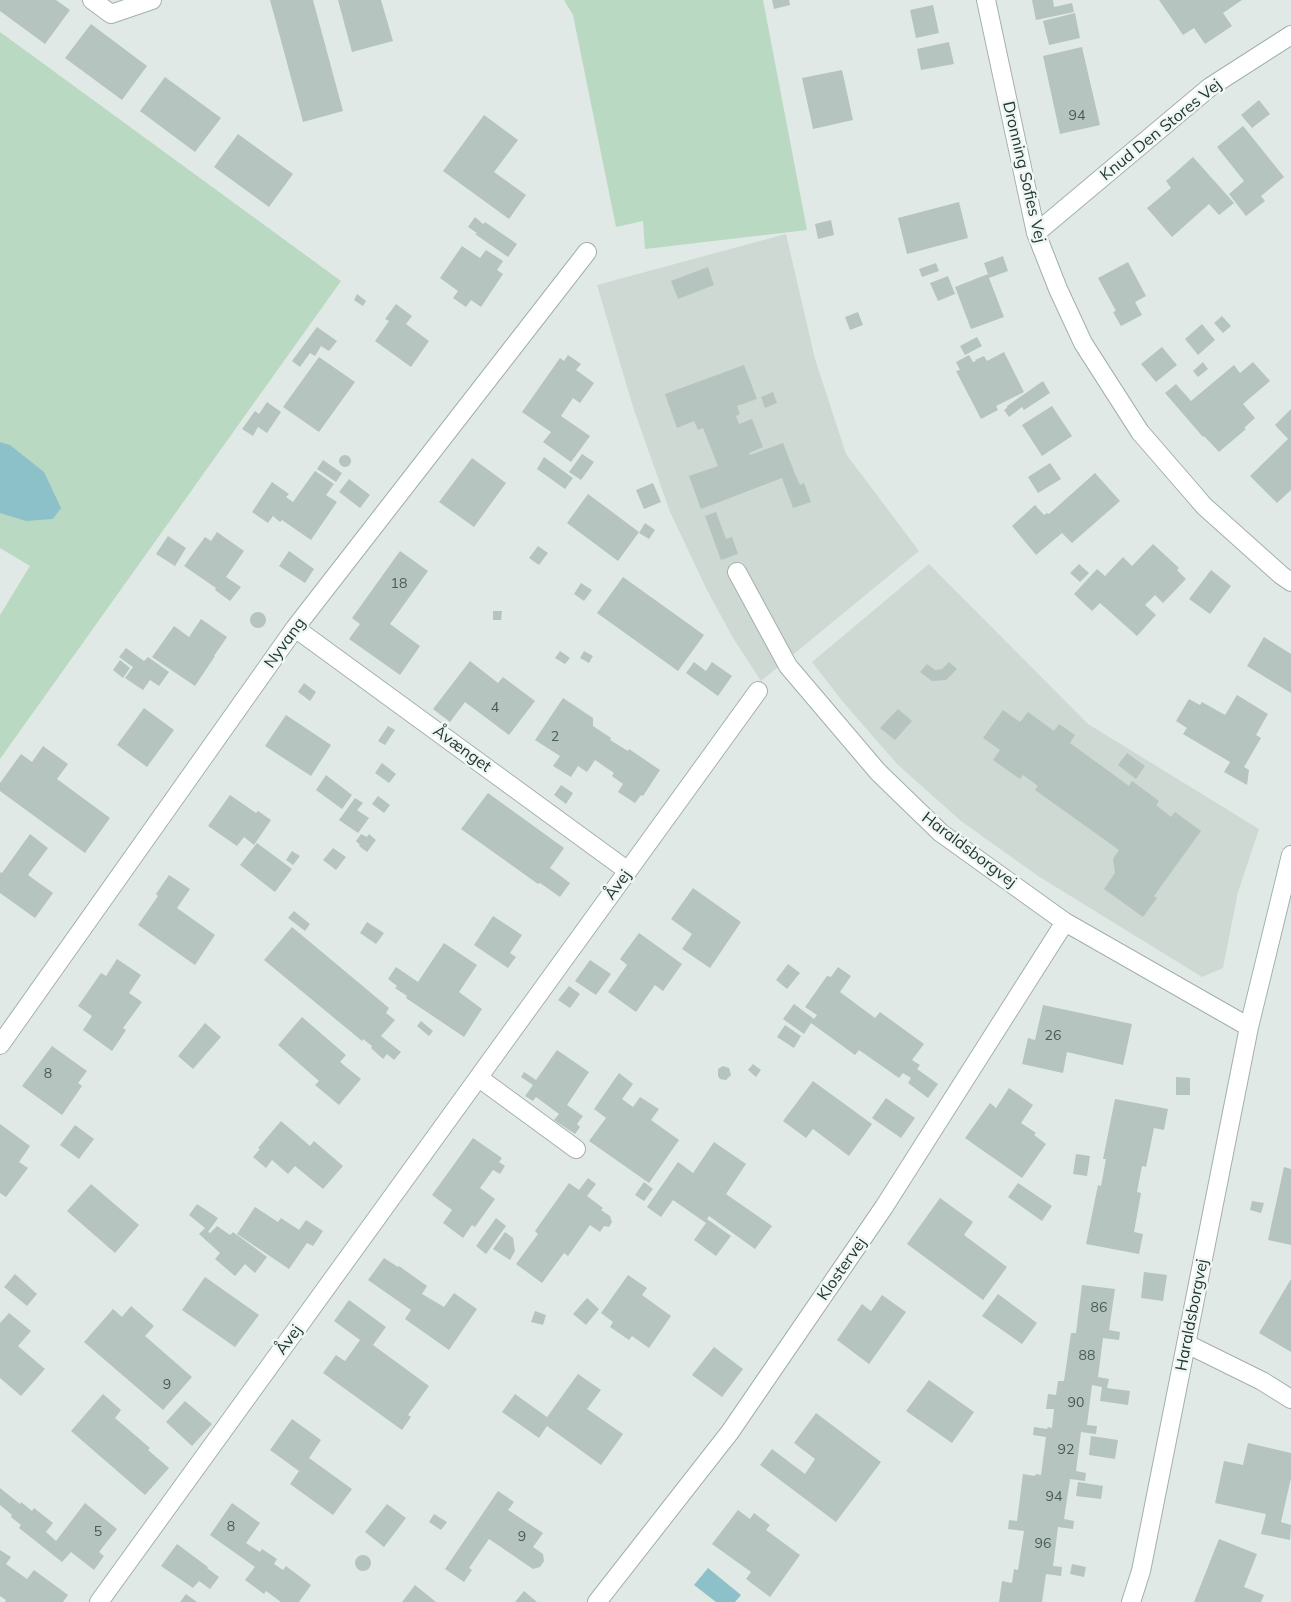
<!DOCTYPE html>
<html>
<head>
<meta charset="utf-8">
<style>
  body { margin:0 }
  canvas { display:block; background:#e0e9e5 }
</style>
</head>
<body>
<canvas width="1291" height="1602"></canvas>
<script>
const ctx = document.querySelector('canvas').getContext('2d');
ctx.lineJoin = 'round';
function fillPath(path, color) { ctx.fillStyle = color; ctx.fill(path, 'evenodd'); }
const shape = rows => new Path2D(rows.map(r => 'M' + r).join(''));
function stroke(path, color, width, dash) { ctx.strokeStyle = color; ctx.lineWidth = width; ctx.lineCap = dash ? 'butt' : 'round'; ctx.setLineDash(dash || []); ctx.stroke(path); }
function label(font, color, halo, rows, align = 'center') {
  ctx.font = font + ' Mulish,sans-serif'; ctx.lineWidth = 5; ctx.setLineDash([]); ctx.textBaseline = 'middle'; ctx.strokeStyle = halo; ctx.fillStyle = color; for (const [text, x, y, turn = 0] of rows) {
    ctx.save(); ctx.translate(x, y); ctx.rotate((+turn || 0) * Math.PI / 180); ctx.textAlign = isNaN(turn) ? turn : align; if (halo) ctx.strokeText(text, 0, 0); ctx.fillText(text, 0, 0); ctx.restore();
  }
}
fillPath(shape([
  [786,234,815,359,846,454,919,551,761,681,733,638,707,590,670,512,633,407,597,285],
  [929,564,1088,724,1259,829,1238,892,1223,968,1202,977,1038,876,961,821,898,765,843,702,812,662]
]), '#ced9d4');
fillPath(shape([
  [564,0,763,0,807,230,645,249,643,221,616,227,573,15],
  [0,32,341,281,0,759,0,615,30,566,0,548]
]), '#bad9c2');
fillPath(shape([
  [0,442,10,445,44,472,61,508,53,519,26,521,0,513],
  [708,1568,741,1595,735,1602,716,1602,694,1585]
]), '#8cc1ca');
fillPath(shape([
  [0,0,56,0,70,10,45,44,0,11],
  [270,0,313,0,343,111,303,122],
  [338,0,381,0,393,41,352,52],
  [772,0,789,0,790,5,774,9],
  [1032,0,1053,0,1054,7,1072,3,1074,12,1036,20],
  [1159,0,1242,0,1223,13,1232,26,1205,44,1194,28,1183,35],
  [933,5,939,33,916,38,910,10],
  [1075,13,1080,38,1049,45,1043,21],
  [91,24,147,66,122,100,65,58],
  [949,42,954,64,921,70,917,49],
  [1082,47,1100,125,1060,134,1043,56],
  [842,70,853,120,813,129,802,78],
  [165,77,221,118,195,152,140,111],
  [1259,100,1270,114,1252,128,1241,115],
  [484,115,518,140,494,172,526,195,509,219,443,171],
  [1243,126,1284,177,1261,196,1265,201,1246,216,1229,194,1244,181,1217,147],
  [238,134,293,174,269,207,214,167],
  [1193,157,1234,203,1219,215,1209,204,1172,237,1147,208,1171,188,1166,181],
  [959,202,968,238,907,254,898,218],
  [475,217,483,224,485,222,517,244,508,257,475,234,477,233,468,227],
  [831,220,834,235,818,239,815,224],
  [462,246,480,258,486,250,503,261,497,270,503,274,481,307,471,300,466,307,453,298,458,291,440,278],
  [1003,256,1008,271,989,278,1004,317,971,329,955,287,988,274,984,263],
  [1128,262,1146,296,1135,302,1142,315,1121,326,1113,312,1116,311,1098,278],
  [936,263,939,271,922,277,919,269],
  [708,267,714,285,678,299,671,281],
  [948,276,955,294,938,301,930,283],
  [357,294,366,301,363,306,354,300],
  [396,304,412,316,406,324,429,341,411,367,375,341,389,321,385,319],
  [858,312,863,325,850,330,845,317],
  [1222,316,1231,326,1223,333,1214,323],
  [1202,324,1215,340,1198,355,1185,339],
  [317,327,337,341,329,351,321,346,315,356,310,353,300,367,292,361],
  [977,337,982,346,965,355,960,346],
  [1162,347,1177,365,1156,382,1141,364],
  [1004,352,1024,392,996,406,998,410,981,419,956,371,960,370,956,362,969,355,973,362,976,361,975,360,984,356,987,361],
  [568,355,581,364,576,370,594,383,580,403,573,398,561,416,590,436,571,462,543,442,551,432,522,412,560,358,564,361],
  [319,357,355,382,319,432,283,407],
  [1203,362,1208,369,1198,377,1193,371],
  [1253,362,1270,381,1243,404,1255,418,1244,428,1246,429,1219,452,1204,436,1203,437,1165,393,1176,384,1191,401,1234,365,1240,373],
  [744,365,757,399,737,406,740,414,736,416,739,424,752,419,763,447,749,453,750,455,783,443,795,474,800,485,804,483,811,502,793,508,782,478,701,509,689,476,718,466,703,428,698,430,694,421,677,428,665,394],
  [1043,381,1050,393,1024,410,1022,407,1009,417,1004,410,1007,408,1007,406],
  [773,392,777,403,765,408,761,397],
  [267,402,281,412,267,433,258,427,253,436,242,429,255,411,259,414],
  [1052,406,1072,436,1042,456,1022,425],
  [1291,409,1291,490,1277,503,1250,476,1288,439,1275,425],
  [582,454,594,462,581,480,569,472],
  '339 461a6 6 0 1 1 12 0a6 6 0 1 1-12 0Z',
  [544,457,573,478,565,489,537,469],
  [472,458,506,483,474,527,439,502],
  [323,460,342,473,336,482,317,469],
  [1050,463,1061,479,1038,493,1028,477],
  [315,471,334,484,326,495,337,502,311,540,282,520,280,522,273,516,268,523,252,512,272,482,289,494,286,497,293,502],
  [1095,473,1120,501,1072,543,1062,533,1036,555,1012,526,1035,505,1044,515,1047,513,1049,514],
  [349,479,370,495,360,508,339,492],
  [653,483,661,502,644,509,636,490],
  [588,494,639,532,618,561,567,523],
  [716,512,726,539,732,537,738,554,721,560,705,516],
  [645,523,655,530,649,539,639,533],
  [217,532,244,551,226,577,241,587,230,601,215,590,216,588,184,566,205,537,211,541],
  [168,536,186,548,175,566,156,554],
  [1153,544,1179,568,1177,570,1186,579,1163,603,1155,595,1145,605,1156,615,1137,636,1100,603,1092,611,1074,594,1097,569,1105,576,1123,557,1132,566],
  [538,546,548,553,539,565,529,558],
  [289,551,314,569,305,583,279,566],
  [400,551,428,571,390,624,420,646,400,675,349,639,360,624,352,618],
  [1079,564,1089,573,1080,582,1070,573],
  [1211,570,1231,586,1210,614,1189,599],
  [623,577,704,635,678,671,597,613],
  [581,583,592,590,584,601,574,594],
  [493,611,502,611,501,620,493,620],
  '250 620a8 8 0 1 1 16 0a8 8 0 1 1-16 0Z',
  [201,619,227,637,214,656,215,656,195,686,152,657,174,626,189,637],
  [1264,637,1291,654,1291,693,1247,666],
  [126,648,144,661,148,657,169,672,159,686,150,680,143,690,125,678,133,667,119,657],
  [560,651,570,658,565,664,555,658],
  [584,651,593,656,589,663,580,658],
  [120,660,130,668,123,678,113,670],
  [470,661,498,683,503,677,535,701,509,735,465,702,450,722,433,709],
  [694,662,706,671,712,662,732,676,718,696,686,673],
  [949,662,957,669,946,680,932,681,920,672,927,664,935,670,942,669],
  [304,683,316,692,310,701,298,692],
  [1237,695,1268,714,1256,735,1261,738,1244,767,1249,770,1247,785,1224,772,1230,762,1183,734,1187,728,1176,721,1189,699,1200,705,1202,702,1225,715],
  [563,698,593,718,593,726,611,738,610,740,628,751,629,749,660,770,643,796,641,795,635,803,618,792,623,784,612,776,614,773,595,760,587,772,578,766,571,777,553,766,560,756,535,740],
  [144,708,174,730,147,767,117,745],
  [898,709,912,721,895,740,880,728],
  [1003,710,1020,722,1028,712,1054,731,1059,724,1075,735,1070,743,1129,786,1132,781,1159,801,1156,805,1171,817,1175,812,1201,831,1154,896,1157,898,1143,917,1104,889,1115,873,1113,859,1119,850,1035,790,1038,786,1023,775,1020,779,993,760,1000,750,983,738],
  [286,715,331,745,311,776,265,746],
  [388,726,395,730,385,745,378,741],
  [43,746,68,764,57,779,110,818,85,853,0,791,0,783,21,754,32,762],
  [1127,753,1145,766,1136,779,1118,765],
  [382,763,396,774,389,783,375,773],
  [326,775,352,795,342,809,316,790],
  [561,785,573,793,566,804,554,795],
  [488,793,564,848,550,868,570,883,560,897,540,883,538,884,461,829],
  [230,795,256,813,258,811,271,820,254,845,244,837,237,846,208,826],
  [378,796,390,805,384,813,372,804],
  [355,798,363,803,357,810,369,818,358,833,339,820],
  [30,834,48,848,28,875,53,893,35,918,0,893,0,872,2,873],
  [361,834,367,837,369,834,376,840,367,852,359,846,360,845,356,841],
  [257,843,292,869,275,892,240,865],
  [333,848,346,857,336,870,323,860],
  [292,851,300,856,293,865,286,860],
  [169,875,190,889,177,908,215,935,195,965,138,925,158,896,156,894],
  [693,888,741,922,710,968,682,949,692,934,671,919],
  [294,911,310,924,305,931,288,918],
  [493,916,522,935,510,953,516,957,508,968,474,945],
  [367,922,384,933,376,944,360,933],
  [292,927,389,1008,386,1013,395,1020,381,1036,401,1052,394,1060,387,1054,383,1059,371,1048,372,1046,363,1039,362,1041,264,960],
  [639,933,682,964,663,991,655,985,636,1012,608,992,627,965,620,959],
  [444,943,477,965,459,992,482,1009,464,1037,406,998,407,996,395,988,397,986,388,979,396,967,418,982],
  [117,959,141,975,129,993,142,1002,123,1028,126,1030,112,1051,83,1030,92,1016,78,1006,101,973,106,976],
  [590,960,611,974,596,995,575,981],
  [788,964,800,973,787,989,776,980],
  [838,967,851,976,840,992,875,1018,880,1012,924,1044,912,1060,920,1065,917,1069,938,1084,928,1098,908,1083,911,1078,903,1073,899,1078,859,1050,855,1055,811,1023,804,1034,783,1019,794,1004,814,1019,817,1015,805,1007,827,976,831,977],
  [569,986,580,994,570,1008,558,1000],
  [1043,1005,1132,1024,1123,1065,1067,1052,1063,1073,1022,1064,1028,1038,1035,1040],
  [302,1017,346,1055,340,1062,361,1079,339,1105,315,1085,319,1081,278,1045],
  [421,1021,433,1031,429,1036,417,1026],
  [205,1023,221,1037,193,1069,178,1056],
  [785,1025,801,1036,794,1048,777,1037],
  [52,1046,87,1071,78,1083,82,1086,62,1115,22,1086],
  [557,1050,589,1072,567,1105,583,1116,577,1124,580,1127,575,1134,554,1120,559,1114,536,1097,533,1101,525,1096,533,1085,521,1077,524,1072,536,1080],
  [753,1064,761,1070,756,1077,748,1070],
  [723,1066,729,1068,731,1075,726,1080,720,1079,718,1076,718,1069],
  [619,1073,633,1084,622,1099,633,1107,640,1097,659,1109,651,1120,679,1140,649,1183,589,1141,606,1118,594,1109],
  [1176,1077,1190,1078,1190,1095,1176,1095],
  [813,1081,872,1124,849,1156,813,1129,806,1138,783,1121],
  [1009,1088,1033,1105,1021,1123,1036,1133,1034,1135,1046,1144,1022,1178,965,1138,990,1103,996,1108],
  [886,1098,915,1118,901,1138,872,1118],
  [1115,1099,1168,1109,1164,1130,1154,1128,1146,1167,1142,1166,1137,1192,1141,1193,1134,1232,1143,1234,1139,1254,1086,1244,1098,1185,1101,1186,1106,1159,1103,1159],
  [281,1121,310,1146,314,1141,343,1166,323,1189,295,1166,288,1174,272,1160,266,1168,253,1157,260,1149,258,1148],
  [0,1124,30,1146,19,1162,28,1168,6,1197,0,1193],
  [75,1125,94,1139,79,1159,60,1145],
  [473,1138,502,1158,499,1162,505,1166,500,1174,493,1170,480,1188,495,1199,475,1227,472,1225,463,1238,443,1223,452,1210,432,1195],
  [714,1142,746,1164,726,1194,772,1226,755,1249,709,1216,707,1219,731,1236,716,1256,694,1240,706,1223,673,1200,661,1217,647,1207,678,1162,693,1173],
  [1076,1154,1090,1156,1087,1176,1073,1174],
  [1284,1167,1291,1169,1291,1245,1268,1240],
  [588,1178,596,1184,587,1196,603,1208,601,1210,610,1216,612,1222,609,1227,604,1226,600,1232,590,1225,568,1256,564,1253,542,1283,516,1264,538,1234,535,1231,569,1183,579,1190],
  [644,1182,653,1189,644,1201,635,1195],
  [1018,1183,1052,1206,1042,1221,1008,1197],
  [91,1184,139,1225,115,1253,67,1211],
  [940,1198,973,1222,964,1235,1007,1267,983,1300,907,1244],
  [1252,1201,1264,1203,1261,1213,1250,1210],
  [197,1204,218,1218,208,1232,210,1233,217,1226,230,1235,233,1232,267,1257,255,1273,245,1264,235,1276,215,1259,220,1253,199,1234,205,1228,189,1215],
  [255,1207,278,1222,281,1218,299,1230,306,1220,323,1231,313,1246,307,1243,289,1269,237,1234],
  [496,1218,506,1226,486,1254,476,1246],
  [505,1232,513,1238,515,1251,510,1260,493,1249],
  [384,1258,398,1267,399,1266,427,1286,422,1294,444,1307,454,1293,477,1309,449,1350,405,1319,411,1310,368,1280],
  [1144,1272,1167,1275,1163,1301,1141,1298],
  [15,1274,37,1294,27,1306,4,1287],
  [628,1275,647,1288,642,1295,671,1316,649,1348,632,1336,629,1340,610,1327,613,1322,601,1313],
  [205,1277,259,1315,235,1347,182,1310],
  [1291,1279,1291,1352,1259,1333],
  [1082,1285,1115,1289,1109,1330,1120,1332,1119,1340,1103,1338,1098,1377,1109,1379,1107,1388,1130,1391,1128,1405,1100,1401,1102,1387,1092,1385,1087,1425,1097,1426,1096,1434,1081,1432,1076,1471,1086,1473,1085,1481,1070,1479,1064,1519,1074,1521,1073,1529,1058,1527,1053,1566,1062,1567,1061,1576,1046,1574,1042,1602,999,1602,1002,1581,1012,1583,1014,1569,1018,1570,1024,1531,1008,1529,1009,1520,1017,1521,1023,1474,1035,1476,1036,1474,1041,1475,1046,1437,1033,1435,1034,1427,1047,1429,1048,1427,1052,1428,1054,1409,1046,1409,1048,1394,1056,1395,1058,1381,1064,1381,1071,1333,1076,1333],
  [998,1294,1037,1323,1022,1344,982,1316],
  [882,1295,906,1312,869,1364,837,1340,862,1304,871,1311],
  [587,1298,599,1309,586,1325,573,1314],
  [349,1300,386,1327,373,1345,429,1386,408,1415,411,1417,402,1430,323,1373,336,1355,345,1361,360,1340,334,1321],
  [131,1306,154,1326,145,1336,192,1377,163,1410,84,1342,113,1309,122,1317],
  [535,1311,546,1315,543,1325,531,1322],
  [9,1313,31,1331,18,1346,45,1369,21,1396,0,1378,0,1323],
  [714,1347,743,1369,722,1397,692,1375],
  [578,1374,601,1390,587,1409,623,1434,601,1465,547,1426,539,1438,502,1412,515,1394,547,1417],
  [929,1380,974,1412,952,1443,906,1411],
  [103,1394,121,1410,115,1418,150,1448,148,1450,169,1468,145,1495,71,1431],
  [185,1401,212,1424,192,1446,166,1422],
  [816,1413,881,1462,836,1522,760,1465,772,1449,805,1474,815,1459,794,1443],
  [292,1419,321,1440,309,1458,352,1489,333,1515,290,1484,299,1471,270,1450],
  [1091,1436,1118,1440,1115,1459,1089,1455],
  [1248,1443,1291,1453,1291,1478,1281,1522,1291,1525,1290,1540,1261,1534,1266,1514,1215,1503,1224,1461,1243,1465],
  [1078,1482,1103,1486,1101,1499,1076,1496],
  [0,1488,20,1504,21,1502,32,1511,34,1508,53,1523,46,1532,56,1541,85,1503,117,1529,99,1552,104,1556,94,1570,71,1552,62,1562,19,1528,21,1525,11,1517,12,1515,0,1505],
  [498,1491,514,1502,508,1510,543,1533,533,1547,543,1554,544,1561,540,1567,533,1569,489,1539,469,1568,472,1570,464,1582,445,1569],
  [232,1503,260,1523,246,1543,260,1552,262,1549,277,1559,274,1564,283,1570,286,1566,311,1585,299,1602,281,1602,266,1591,264,1594,245,1580,255,1567,210,1535],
  [387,1504,406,1518,384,1547,365,1532],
  [738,1510,750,1519,754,1513,770,1525,766,1530,800,1555,770,1597,746,1579,751,1572,712,1544],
  [434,1514,447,1522,441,1530,429,1522],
  [1219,1539,1257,1554,1244,1587,1264,1595,1261,1602,1194,1602],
  [177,1544,208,1567,207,1568,219,1577,210,1589,199,1581,193,1588,161,1566],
  [0,1550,11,1557,6,1564,27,1579,34,1570,68,1595,63,1602,5,1602,6,1600,0,1596],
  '355 1563a8 8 0 1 1 16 0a8 8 0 1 1-16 0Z',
  [1072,1564,1086,1567,1084,1577,1070,1574],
  [415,1585,436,1602,402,1602],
  [524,1591,537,1602,515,1602],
  [186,1594,197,1602,180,1602]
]), '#b5c4be');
const minor = shape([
  [92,0,111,14,152,0],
  [986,0,1036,233,1058,289,1083,343,1140,432,1192,492,1204,506,1281,575,1291,582],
  [1036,233,1210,87,1291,35],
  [737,572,788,666,878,772,941,833,1065,922,1249,1027],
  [295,628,628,871],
  [0,1045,295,628,587,252],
  [479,1078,576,1149],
  [1187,1344,1262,1381,1291,1399],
  [99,1602,758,691],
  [597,1602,730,1432,884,1207,1065,922],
  [1131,1602,1141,1571,1249,1027,1291,855]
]);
stroke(minor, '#a3b0ac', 20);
stroke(minor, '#fff', 18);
label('14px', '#475b55', null, [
  ["94",1077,116],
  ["18",399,584],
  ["4",495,708],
  ["2",555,737],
  ["26",1053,1036],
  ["8",48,1074],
  ["86",1099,1308],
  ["88",1087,1356],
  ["9",167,1385],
  ["90",1076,1403],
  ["92",1066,1450],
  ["94",1054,1497],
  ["8",231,1527],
  ["5",98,1532],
  ["9",522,1537],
  ["96",1043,1544]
]);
label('16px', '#223832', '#eff6f3', [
  ["Knud Den Stores Vej",1161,130,-39],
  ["Dronning Sofies Vej",1024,172,77],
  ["Nyvang",285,643,-54],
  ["Åvænget",462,749,36],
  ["Haraldsborgvej",969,850,37],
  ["Åvej",618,885,-54],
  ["Klostervej",842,1269,-55],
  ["Haraldsborgvej",1192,1315,-79],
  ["Åvej",289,1340,-54]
]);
</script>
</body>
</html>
